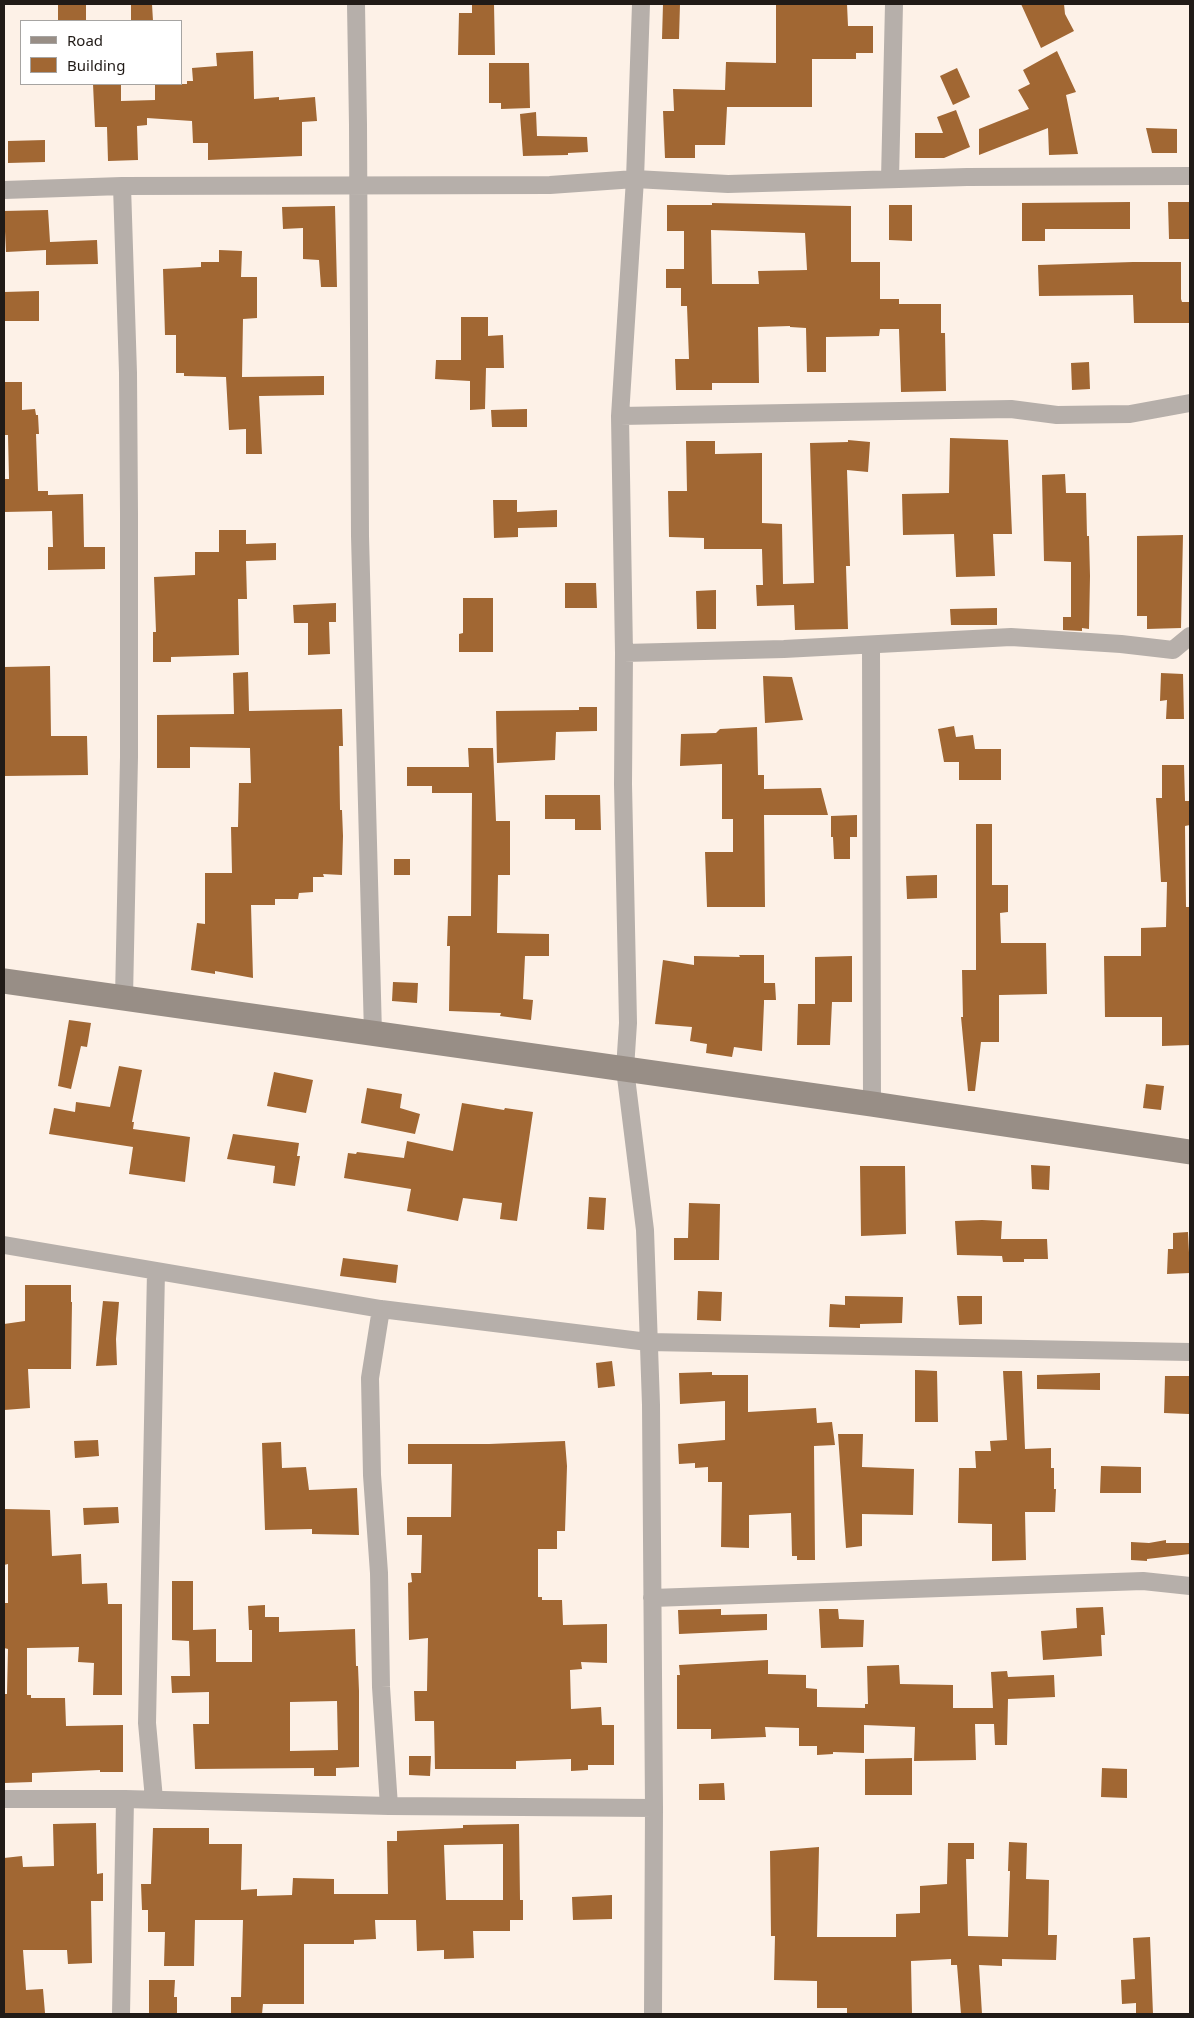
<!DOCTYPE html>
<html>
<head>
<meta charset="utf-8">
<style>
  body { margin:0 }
  #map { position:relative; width:1194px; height:2018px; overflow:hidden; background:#fdf1e7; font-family:"Noto Sans",sans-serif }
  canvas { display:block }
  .frame { position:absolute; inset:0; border:5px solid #211b17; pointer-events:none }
  .legend { position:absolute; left:20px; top:20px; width:162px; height:65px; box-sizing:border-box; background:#fff; border:1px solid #a6a4a2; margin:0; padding:6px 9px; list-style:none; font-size:15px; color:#211b17 }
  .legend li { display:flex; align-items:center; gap:10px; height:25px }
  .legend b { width:25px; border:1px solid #a6a4a2 }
</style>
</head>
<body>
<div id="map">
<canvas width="1194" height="2018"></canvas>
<div class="frame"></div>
<ul class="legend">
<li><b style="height:6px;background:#988e86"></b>Road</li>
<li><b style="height:14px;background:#a16733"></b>Building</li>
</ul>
</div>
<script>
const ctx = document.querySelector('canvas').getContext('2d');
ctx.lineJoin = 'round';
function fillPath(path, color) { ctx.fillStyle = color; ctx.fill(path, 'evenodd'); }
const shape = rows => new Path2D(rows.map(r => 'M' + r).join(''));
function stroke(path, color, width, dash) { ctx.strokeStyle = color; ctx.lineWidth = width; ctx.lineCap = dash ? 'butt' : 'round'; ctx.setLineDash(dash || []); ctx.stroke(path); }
fillPath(shape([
  [58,4,86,4,86,21,58,21],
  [152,4,153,21,131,21,131,5],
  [472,4,494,4,495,55,458,55,459,13,472,13],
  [663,4,680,4,679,39,662,39],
  [776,4,847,4,848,26,873,26,873,53,856,53,856,59,812,59,812,107,727,107,725,145,695,145,695,158,665,158,663,111,674,111,673,89,725,90,726,62,776,63],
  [1021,4,1064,4,1065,14,1074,31,1041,48],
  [253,51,254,99,279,97,279,100,315,97,317,121,302,122,302,156,208,160,208,143,193,143,192,121,147,118,147,125,137,126,138,160,108,161,107,127,95,127,93,84,121,84,121,101,155,100,155,84,187,84,187,81,193,81,192,68,217,66,216,53],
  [1057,51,1076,92,1066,95,1078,154,1049,155,1048,128,979,155,979,129,1029,109,1018,90,1030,84,1023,70],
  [489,63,529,63,530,108,501,109,501,103,489,103],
  [957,68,970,97,953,105,940,76],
  [956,110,970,147,944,158,915,158,915,133,943,133,937,117],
  [536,112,537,136,587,137,588,152,568,153,568,155,523,156,520,114],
  [1146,128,1177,129,1177,153,1152,153],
  [45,140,45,162,8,163,8,141],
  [1130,202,1130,229,1045,229,1045,241,1022,241,1022,203],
  [1168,202,1189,202,1190,239,1169,239],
  [712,203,851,206,851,262,880,262,880,299,899,299,899,304,941,304,941,333,945,333,946,391,901,392,899,329,880,329,879,336,826,337,826,372,807,372,806,328,790,327,790,326,758,327,759,383,712,383,712,390,676,390,675,359,689,359,687,306,681,306,681,288,666,288,666,269,684,269,684,231,667,231,667,205,712,205],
  [711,230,805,233,807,270,758,271,759,284,712,284],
  [889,205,912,205,912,241,889,240],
  [335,206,337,287,321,287,319,260,303,259,303,228,283,229,282,207],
  [48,210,50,242,97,240,98,264,46,265,46,250,6,252,4,211],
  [219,250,242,251,241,277,257,277,257,318,243,319,242,377,324,376,324,395,259,396,262,454,246,454,246,429,229,430,226,377,184,376,184,373,176,373,176,335,165,335,163,269,201,267,201,262,219,262],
  [1133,262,1181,262,1181,299,1182,302,1190,302,1190,323,1134,323,1133,295,1039,296,1038,265],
  [39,291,39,321,4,321,4,292],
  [461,317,488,317,488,336,503,335,504,368,486,368,485,409,470,410,470,381,435,379,436,360,461,360],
  [1089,362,1090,389,1072,390,1071,363],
  [4,382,22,382,22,410,35,409,36,415,38,415,39,434,36,434,38,491,48,491,48,495,83,494,84,547,105,547,105,569,48,570,48,547,53,547,52,511,4,512,4,479,9,479,8,435,4,435],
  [527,409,527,427,492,427,491,410],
  [950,438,1008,440,1012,534,993,534,995,576,956,577,954,534,903,535,902,494,949,493],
  [848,440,870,442,868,472,847,470,850,566,846,566,848,629,795,630,794,605,757,606,756,585,763,585,762,549,704,549,704,538,669,537,668,491,687,491,686,441,715,441,715,454,762,453,762,523,782,524,783,584,814,583,810,443,848,442],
  [1065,474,1066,493,1086,493,1087,536,1089,536,1090,576,1089,629,1082,628,1082,631,1063,630,1063,617,1071,617,1071,562,1044,561,1042,475],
  [493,500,517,500,517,512,557,510,557,527,518,528,518,537,494,538],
  [219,530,246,530,246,544,276,543,276,560,246,561,247,599,238,599,239,655,171,657,171,662,153,662,153,632,156,632,154,577,195,575,195,552,219,552],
  [1183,535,1181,628,1147,629,1147,616,1137,616,1137,536],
  [565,583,596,583,597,608,565,608],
  [716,590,716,629,697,629,696,591],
  [463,598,493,598,493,652,459,652,459,634,463,633],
  [336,603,336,622,329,622,330,654,308,655,308,623,294,623,293,605],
  [997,608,997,625,951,625,950,609],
  [50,666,51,736,87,736,88,775,4,776,4,667],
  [248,672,249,711,342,709,343,746,339,746,340,810,342,810,343,836,342,875,323,874,324,877,313,877,313,892,299,893,298,899,275,899,275,905,251,905,253,978,215,971,215,974,191,970,197,923,205,924,205,873,232,873,231,827,238,827,239,783,251,783,250,748,190,747,190,768,157,768,157,715,234,714,233,673],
  [1161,673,1183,674,1184,719,1166,719,1167,700,1160,701],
  [763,676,792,677,803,720,765,723],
  [579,707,597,707,597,731,556,732,555,760,497,763,496,711,579,710],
  [954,726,956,737,973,735,975,749,1001,749,1001,780,959,780,959,762,944,762,938,729],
  [757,727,758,775,764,775,764,789,821,788,828,815,764,815,765,907,707,907,705,852,733,852,733,819,722,819,722,764,680,766,681,734,716,733,720,729],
  [468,748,493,748,496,821,510,821,510,875,498,875,497,933,549,934,549,956,525,956,523,999,533,1000,531,1020,500,1016,501,1013,449,1011,450,946,447,946,448,916,471,916,472,793,432,793,432,786,407,786,407,767,469,767],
  [1162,765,1184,765,1185,801,1190,801,1190,825,1185,826,1186,907,1190,907,1190,1045,1162,1046,1162,1017,1105,1017,1104,956,1141,956,1141,928,1166,927,1167,882,1161,882,1156,798,1162,798],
  [545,795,600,795,601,830,575,830,575,819,545,819],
  [857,815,857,837,850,837,850,859,834,859,833,837,831,837,831,816],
  [976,824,992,824,992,885,1008,885,1008,912,1000,913,1001,943,1046,943,1047,994,999,995,999,1042,981,1042,975,1091,968,1091,961,1017,963,1017,962,970,976,970],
  [394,859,410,859,410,875,394,875],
  [937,875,937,898,907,899,906,876],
  [739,955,764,955,764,983,775,983,776,1000,764,1000,764,1003,762,1051,734,1047,732,1057,706,1053,707,1044,690,1041,692,1027,655,1024,663,960,694,965,694,956,740,957],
  [852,956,852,1002,832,1002,830,1045,797,1045,798,1004,815,1004,815,957],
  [393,982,418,983,417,1003,392,1001],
  [69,1020,91,1023,87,1047,81,1046,71,1089,58,1086],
  [119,1066,142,1070,132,1122,134,1122,133,1129,190,1137,185,1182,129,1174,133,1147,49,1134,54,1108,75,1112,76,1102,110,1107],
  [274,1072,313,1080,306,1113,267,1106],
  [1146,1084,1164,1086,1161,1110,1143,1108],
  [367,1088,402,1094,400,1108,420,1114,415,1134,361,1123],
  [462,1103,504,1110,505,1108,533,1112,517,1221,500,1219,502,1203,463,1198,458,1221,407,1211,411,1189,344,1178,348,1153,356,1154,357,1152,404,1158,407,1141,453,1151],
  [233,1134,299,1143,297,1156,300,1156,295,1186,273,1183,275,1166,227,1159],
  [1031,1165,1050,1166,1049,1190,1032,1189],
  [860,1166,905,1166,906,1234,861,1236],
  [589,1197,606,1198,604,1230,587,1229],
  [689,1203,720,1204,719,1260,674,1260,674,1238,688,1238],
  [982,1220,1002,1221,1001,1239,1047,1239,1048,1259,1024,1259,1024,1262,1003,1262,1002,1256,957,1255,955,1221],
  [1188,1232,1190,1273,1167,1274,1168,1249,1173,1249,1173,1233],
  [343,1258,398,1265,396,1283,340,1276],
  [25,1285,71,1285,71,1302,72,1302,71,1369,28,1369,30,1408,4,1410,4,1324,25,1321],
  [698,1291,722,1292,721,1321,697,1320],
  [845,1296,903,1297,902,1323,860,1324,860,1328,829,1327,830,1304,845,1305],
  [957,1296,982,1296,982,1324,959,1325],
  [103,1301,119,1302,116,1339,117,1365,96,1366],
  [612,1361,615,1386,598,1388,596,1363],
  [915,1370,937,1371,938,1422,915,1422],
  [1003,1371,1022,1371,1025,1449,1051,1448,1051,1468,1054,1468,1054,1489,1056,1489,1055,1512,1025,1512,1026,1560,992,1561,992,1524,958,1523,959,1468,976,1468,975,1451,991,1451,990,1441,1007,1440],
  [712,1372,712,1375,748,1375,748,1412,816,1408,817,1423,832,1422,835,1445,814,1446,815,1560,797,1560,797,1556,792,1556,791,1513,749,1515,749,1548,721,1547,722,1482,708,1482,708,1467,695,1468,695,1463,679,1464,678,1444,725,1440,725,1401,680,1404,679,1373],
  [1100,1373,1100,1390,1037,1389,1037,1375],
  [1165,1376,1190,1376,1189,1414,1164,1413],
  [838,1434,863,1434,862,1467,914,1469,913,1515,862,1514,862,1546,846,1548],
  [98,1440,99,1456,75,1458,74,1441],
  [565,1441,567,1466,565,1531,557,1531,557,1549,538,1549,538,1597,542,1597,542,1600,562,1600,563,1625,607,1624,607,1663,581,1662,582,1669,570,1670,571,1709,601,1707,602,1725,614,1725,614,1765,588,1765,588,1770,571,1771,571,1759,516,1761,516,1769,435,1769,434,1721,415,1721,414,1691,427,1691,428,1638,409,1640,408,1583,412,1582,411,1573,421,1573,422,1535,407,1535,407,1517,451,1517,452,1464,408,1464,408,1444,489,1444],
  [281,1442,282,1468,306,1467,309,1490,357,1488,359,1535,312,1534,312,1529,265,1530,262,1443],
  [1101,1466,1141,1467,1141,1493,1100,1493],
  [118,1507,119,1523,84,1525,83,1508],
  [4,1509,50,1510,52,1556,81,1554,82,1584,107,1583,108,1604,122,1604,122,1695,93,1695,94,1663,78,1662,79,1647,27,1648,27,1695,31,1695,31,1698,65,1698,66,1726,123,1725,123,1772,100,1772,100,1770,32,1773,32,1782,4,1783,4,1717,5,1694,7,1694,8,1649,4,1648,4,1603,8,1603,8,1564,4,1565],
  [1166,1540,1166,1543,1190,1543,1190,1554,1147,1559,1147,1561,1131,1560,1131,1542,1149,1543],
  [172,1581,193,1581,193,1630,216,1629,216,1662,252,1662,252,1630,249,1630,248,1606,265,1605,265,1617,279,1617,279,1632,355,1629,356,1666,358,1666,359,1691,359,1767,336,1768,336,1776,314,1776,314,1768,195,1769,193,1724,209,1724,209,1692,172,1693,171,1676,190,1676,189,1641,172,1640],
  [337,1701,338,1750,290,1751,290,1702],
  [1103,1607,1105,1635,1101,1635,1102,1656,1043,1660,1041,1631,1077,1628,1076,1608],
  [721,1609,721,1615,767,1614,767,1630,679,1634,678,1610],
  [819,1609,838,1609,839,1619,864,1620,863,1647,821,1648],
  [768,1660,768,1674,806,1675,806,1688,817,1689,817,1707,865,1708,865,1704,868,1704,867,1666,899,1665,900,1684,953,1685,953,1708,993,1708,991,1672,1007,1671,1008,1677,1054,1675,1055,1697,1008,1699,1007,1745,995,1745,994,1724,975,1724,976,1760,914,1761,915,1727,864,1725,864,1753,833,1752,833,1754,817,1755,817,1746,799,1746,799,1728,765,1727,766,1737,711,1739,711,1729,677,1729,677,1675,680,1675,679,1665],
  [409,1756,431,1756,430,1776,409,1775],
  [912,1758,912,1795,865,1795,865,1759],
  [1102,1768,1127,1769,1127,1798,1101,1797],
  [724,1783,725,1800,699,1800,699,1784],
  [96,1823,97,1874,103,1873,103,1901,91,1901,92,1963,68,1964,67,1950,23,1950,26,1990,43,1989,45,2013,4,2014,4,1858,22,1856,23,1867,54,1866,53,1824],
  [519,1824,520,1900,523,1900,523,1920,510,1920,510,1931,473,1931,474,1958,444,1959,444,1950,417,1951,416,1920,375,1920,376,1939,354,1940,354,1944,304,1944,304,2004,263,2004,262,2014,231,2014,231,1997,241,1997,243,1920,195,1920,194,1966,164,1966,165,1932,148,1932,148,1910,142,1910,141,1884,151,1884,153,1828,209,1828,209,1844,242,1844,241,1890,257,1889,257,1896,292,1895,293,1878,334,1879,334,1894,388,1894,387,1841,397,1841,397,1831,463,1828,463,1825],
  [503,1844,503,1900,446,1900,444,1845],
  [1009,1842,1027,1843,1026,1879,1049,1880,1048,1935,1057,1935,1056,1960,1002,1959,1002,1966,979,1965,982,2014,961,2014,957,1965,951,1965,951,1959,911,1961,912,2014,847,2014,847,2008,817,2008,817,1981,774,1980,775,1936,771,1936,770,1851,819,1847,817,1937,896,1937,896,1914,920,1913,920,1886,947,1884,948,1843,974,1843,974,1859,966,1859,968,1936,1008,1937,1010,1871,1008,1871],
  [612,1895,612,1919,573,1920,572,1897],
  [1150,1937,1153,2014,1136,2014,1136,2003,1122,2004,1121,1980,1135,1979,1133,1938],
  [149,1980,175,1980,174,1997,177,1997,177,2014,149,2014]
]), '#a16733');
stroke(shape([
  [356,4,358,125,360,536,373,1034],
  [641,4,635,179,620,416,624,653,623,784,628,1023,625,1069,645,1230,651,1405,654,1808,653,2014],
  [890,179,894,4],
  [122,186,128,373,129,514,129,757,124,998],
  [4,190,122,186,550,185,635,179,728,184,967,177,1190,176],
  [620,416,1011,409,1057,415,1130,414,1190,403],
  [871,645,872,1104],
  [624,653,784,649,1011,637,1121,644,1173,650,1190,636],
  [4,1245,381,1309,648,1342,1190,1352],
  [381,1309,370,1378,372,1475,379,1573,381,1687,389,1806],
  [652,1598,1143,1581,1190,1586],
  [4,1799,125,1799,389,1806,654,1808],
  [154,1799,147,1723,156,1271],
  [121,2014,125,1799]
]), '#b6afaa', 18);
stroke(shape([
  [4,981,872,1104,1190,1152]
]), '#988e86', 25);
</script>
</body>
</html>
